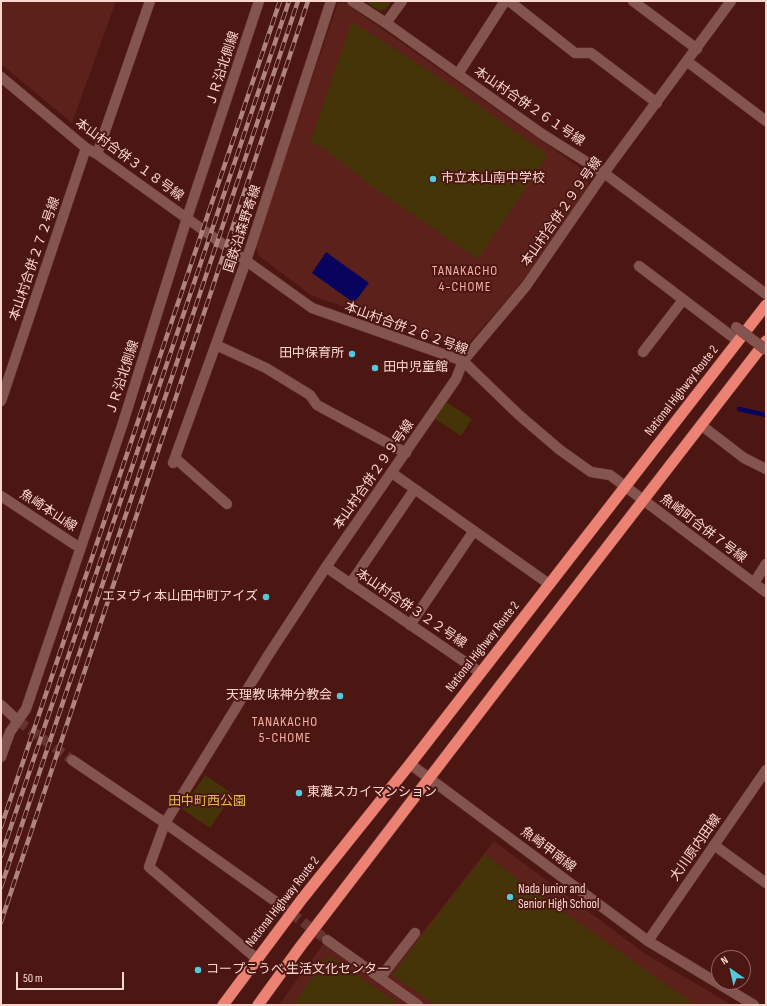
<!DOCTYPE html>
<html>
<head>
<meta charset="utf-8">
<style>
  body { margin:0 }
  #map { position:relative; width:767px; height:1006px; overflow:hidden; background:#4c1712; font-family:"Sofia Sans Condensed",sans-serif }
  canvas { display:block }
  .frame { position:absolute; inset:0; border:2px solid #fad6d1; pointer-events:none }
  .north { position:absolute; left:711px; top:950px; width:40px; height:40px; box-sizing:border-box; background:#4c1712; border:1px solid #92635e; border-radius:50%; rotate:326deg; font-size:11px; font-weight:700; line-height:16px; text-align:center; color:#fad6d1 }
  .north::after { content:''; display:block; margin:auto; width:14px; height:18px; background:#53cadc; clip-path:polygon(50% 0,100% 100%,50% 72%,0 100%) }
  .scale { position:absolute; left:16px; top:972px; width:108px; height:18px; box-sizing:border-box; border:2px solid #fad6d1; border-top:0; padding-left:5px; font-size:12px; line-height:14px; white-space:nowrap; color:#fad6d1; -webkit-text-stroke:3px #4c1712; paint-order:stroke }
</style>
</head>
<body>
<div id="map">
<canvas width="767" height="1006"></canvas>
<div class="frame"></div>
<div class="north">N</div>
<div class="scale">50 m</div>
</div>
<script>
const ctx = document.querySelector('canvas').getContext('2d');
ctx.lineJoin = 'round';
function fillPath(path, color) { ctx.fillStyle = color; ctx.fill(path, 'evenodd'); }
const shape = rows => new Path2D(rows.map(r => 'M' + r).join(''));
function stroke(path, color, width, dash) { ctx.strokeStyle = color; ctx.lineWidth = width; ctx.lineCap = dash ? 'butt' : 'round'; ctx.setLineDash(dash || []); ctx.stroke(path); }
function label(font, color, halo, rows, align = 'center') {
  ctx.font = font + ' "Sofia Sans Condensed","Noto Sans JP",sans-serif'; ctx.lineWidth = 4; ctx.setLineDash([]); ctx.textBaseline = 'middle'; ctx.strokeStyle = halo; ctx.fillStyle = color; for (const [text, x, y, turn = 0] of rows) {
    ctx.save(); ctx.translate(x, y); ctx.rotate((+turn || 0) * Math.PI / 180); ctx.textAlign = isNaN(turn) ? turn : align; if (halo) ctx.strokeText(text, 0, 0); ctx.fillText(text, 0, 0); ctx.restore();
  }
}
fillPath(shape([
  [1,1,116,1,72,123,1,64],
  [338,3,345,3,586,172,589,186,522,282,463,350,311,295,259,256,255,245],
  [494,841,644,953,732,1005,425,1005,387,978],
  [323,944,408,1005,279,1005]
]), '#5d211c');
fillPath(shape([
  [365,1,392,1,386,9,379,11],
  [352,22,440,78,548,155,478,259,371,186,325,149,310,142],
  [446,402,472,419,461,436,435,419],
  [205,775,233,794,210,828,182,809],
  [485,854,516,878,695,1005,436,1005,392,975],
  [328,955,400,1005,293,1005]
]), '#443407');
fillPath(shape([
  [326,252,369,283,354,303,312,273]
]), '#08045e');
stroke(shape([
  [739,409,766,415]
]), '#08045e', 4.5);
stroke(shape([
  [18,721,72,760],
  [279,904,327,940]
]), '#66342f', 10, [10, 5]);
const minor = shape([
  [352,1,386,23,542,134,604,173,766,294],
  [509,1,575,53,591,53,657,103],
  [633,1,697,49],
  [386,23,402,1],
  [688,62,766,121],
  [458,74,505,1],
  [1,77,86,148,97,154,312,308,463,361,519,415,560,450,591,472,610,475,766,592],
  [97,154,150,1],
  [639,266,738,341],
  [216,345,266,368,310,395,317,405,406,453],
  [643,352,683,300],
  [1,401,86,148],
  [701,425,744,458,766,469],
  [175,458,227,504],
  [173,463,246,261,331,1],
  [392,473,549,584],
  [326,567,481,673],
  [754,583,766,564],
  [350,584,414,490],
  [410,625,473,532],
  [1,705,18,721],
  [1,757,10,732,26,709,122,426,187,218,259,1],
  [72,760,165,823,279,904],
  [714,845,766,883],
  [327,940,418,1005],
  [648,941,766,770],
  [257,959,149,867,165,823,269,654,326,567,456,379,463,361,526,286,604,173,731,1],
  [380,978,415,933]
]);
const tertiary = shape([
  [1,496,80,548],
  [410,764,648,941,754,1005]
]);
const trunk = shape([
  [223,1005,302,899,410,764,766,305],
  [258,1005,300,947,499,687,766,341]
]);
stroke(minor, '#683631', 11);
stroke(tertiary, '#683631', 11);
stroke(trunk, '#683631', 12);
stroke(minor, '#84554e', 10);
stroke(tertiary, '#84554e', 10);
stroke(trunk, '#ec8274', 11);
const rail = shape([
  [1,827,280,1],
  [1,856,289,1],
  [1,887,298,1],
  [1,922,308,1]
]);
stroke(rail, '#af847f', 4.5);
stroke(rail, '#4c1712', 3, [9]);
const pedestrianBridge = shape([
  [736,327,766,350]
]);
stroke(pedestrianBridge, '#683631', 11, []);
stroke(pedestrianBridge, '#84554e', 10);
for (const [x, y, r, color] of [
  [433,179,4,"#53cadc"],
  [352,354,4,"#53cadc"],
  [375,368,4,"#53cadc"],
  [266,597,4,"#53cadc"],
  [340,696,4,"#53cadc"],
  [299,793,4,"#53cadc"],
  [510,897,4,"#53cadc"],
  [198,970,4,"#53cadc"]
]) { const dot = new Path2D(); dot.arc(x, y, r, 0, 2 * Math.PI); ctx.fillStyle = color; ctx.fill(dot); stroke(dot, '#4c1712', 1.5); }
label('13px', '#fad6d1', '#4c1712', [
  ["ＪＲ沿北側線",223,69,-72],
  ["本山村合併２６１号線",529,107,34],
  ["本山村合併３１８号線",129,160,36],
  ["本山村合併２９９号線",562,212,-55],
  ["国鉄沿森野寄線",243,229,-72],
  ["本山村合併２７２号線",35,259,-71],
  ["本山村合併２６２号線",406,329,20],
  ["ＪＲ沿北側線",123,378,-72],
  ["National Highway Route 2",682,391,-52],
  ["本山村合併２９９号線",374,475,-55],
  ["魚崎本山線",48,511,33],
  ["魚崎町合併７号線",703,529,37],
  ["本山村合併３２２号線",411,609,34],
  ["National Highway Route 2",483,647,-52],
  ["大川原内田線",696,848,-55],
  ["魚崎甲南線",548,850,37],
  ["National Highway Route 2",283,902,-52]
]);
label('13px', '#fad6d1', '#4c1712', [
  ["市立本山南中学校",441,179],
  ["田中保育所",344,354,"right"],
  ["田中児童館",383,368],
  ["エヌヴィ本山田中町アイズ",258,597,"right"],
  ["天理教 味神分教会",332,696,"right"],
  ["東灘スカイマンション",307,793],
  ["Nada Junior and",518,890],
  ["Senior High School",518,905],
  ["コープこうべ 生活文化センター",206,970]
], 'left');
label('13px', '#e6bc48', '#4c1712', [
  ["田中町西公園",207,802]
]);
ctx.letterSpacing = '1px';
label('14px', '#f2aea4', '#4c1712', [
  ["TANAKACHO",465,271],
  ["4-CHOME",465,287],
  ["TANAKACHO",285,722],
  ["5-CHOME",285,738]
]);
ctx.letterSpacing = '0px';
</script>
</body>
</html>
